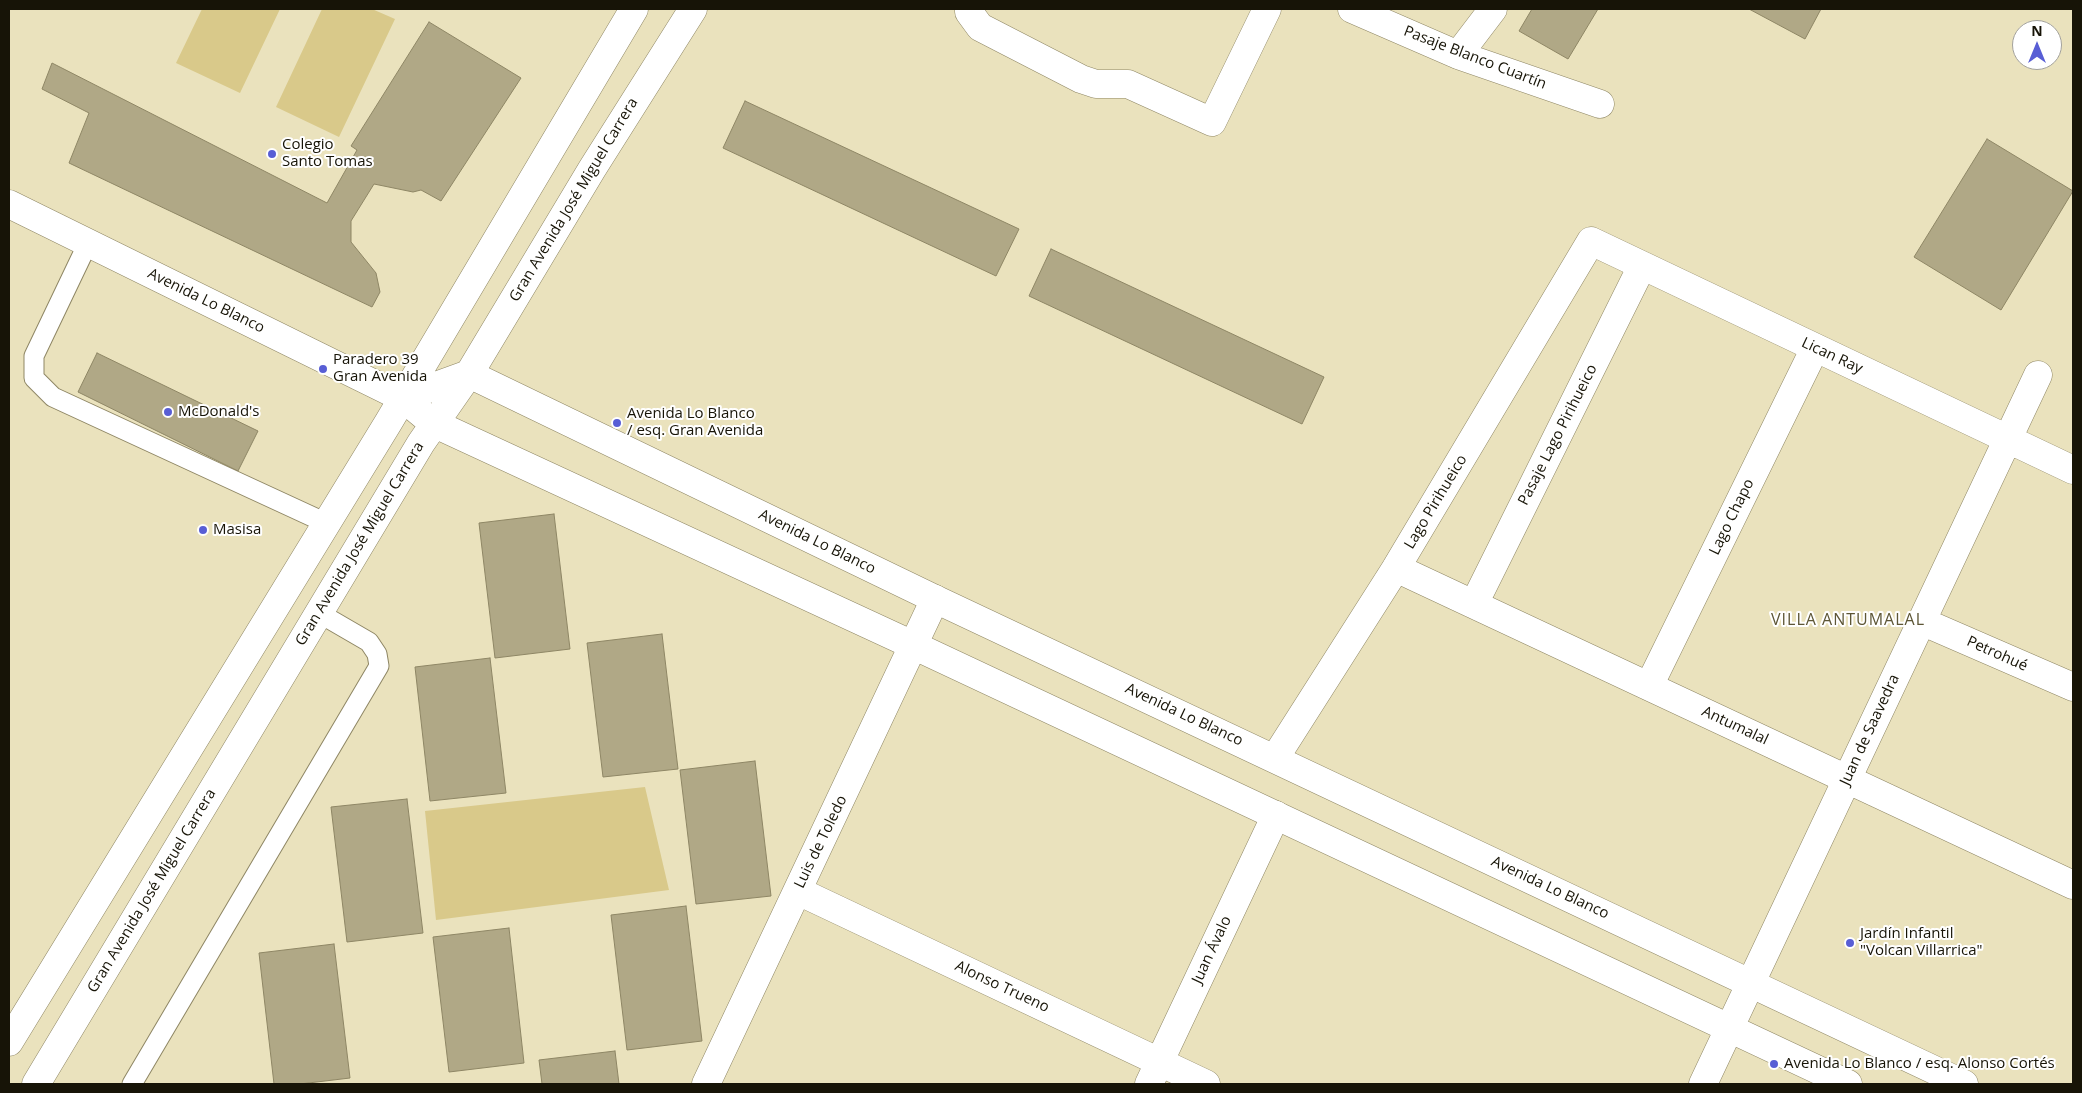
<!DOCTYPE html>
<html>
<head>
<meta charset="utf-8">
<style>
  body { margin:0 }
  #map { position:relative; width:2082px; height:1093px; overflow:hidden; background:#eae2bd; font-family:"Open Sans",sans-serif }
  canvas { display:block }
  .frame { position:absolute; inset:0; border:10px solid #171407; pointer-events:none }
  .north { position:absolute; left:2012px; top:20px; width:50px; height:50px; box-sizing:border-box; background:#fff; border:1px solid #a2a19c; border-radius:50%; rotate:0deg; font-size:14px; font-weight:700; line-height:20px; text-align:center; color:#171407 }
  .north::after { content:''; display:block; margin:auto; width:18px; height:22px; background:#585ed5; clip-path:polygon(50% 0,100% 100%,50% 72%,0 100%) }
</style>
</head>
<body>
<div id="map">
<canvas width="2082" height="1093"></canvas>
<div class="frame"></div>
<div class="north">N</div>
</div>
<script>
const ctx = document.querySelector('canvas').getContext('2d');
ctx.lineJoin = 'round';
function fillPath(path, color) { ctx.fillStyle = color; ctx.fill(path, 'evenodd'); }
const shape = rows => new Path2D(rows.map(r => 'M' + r).join(''));
function stroke(path, color, width, dash) { ctx.strokeStyle = color; ctx.lineWidth = width; ctx.lineCap = dash ? 'butt' : 'round'; ctx.setLineDash(dash || []); ctx.stroke(path); }
function label(font, color, halo, rows, align = 'center') {
  ctx.font = font + ' "Open Sans",sans-serif'; ctx.lineWidth = 4; ctx.setLineDash([]); ctx.textBaseline = 'middle'; ctx.strokeStyle = halo; ctx.fillStyle = color; for (const [text, x, y, turn = 0] of rows) {
    ctx.save(); ctx.translate(x, y); ctx.rotate((+turn || 0) * Math.PI / 180); ctx.textAlign = isNaN(turn) ? turn : align; if (halo) ctx.strokeText(text, 0, 0); ctx.fillText(text, 0, 0); ctx.restore();
  }
}
fillPath(shape([
  [202,9,280,9,240,93,176,63],
  [322,9,372,9,395,19,339,137,276,107],
  [645,787,669,890,436,920,425,811]
]), '#d9c98a');
const building = shape([
  [1532,9,1598,9,1568,59,1519,31,1532,9],
  [1749,9,1821,9,1805,39,1749,9],
  [429,22,521,78,441,201,421,190,413,192,374,184,351,221,351,242,376,273,380,292,372,307,69,163,89,113,42,89,52,63,327,203,357,150,351,146,429,22],
  [745,101,1019,229,996,276,723,148,745,101],
  [1987,139,2073,191,2001,310,1914,257,1987,139],
  [1051,249,1324,377,1302,424,1029,296,1051,249],
  [97,353,258,431,238,471,78,392,97,353],
  [554,514,570,649,495,658,479,523,554,514],
  [662,634,678,769,603,777,587,643,662,634],
  [490,658,506,793,430,801,415,667,490,658],
  [755,761,771,896,696,904,680,770,755,761],
  [407,799,423,933,347,942,331,807,407,799],
  [686,906,702,1041,627,1050,611,915,686,906],
  [509,928,524,1063,449,1072,433,937,509,928],
  [334,944,350,1078,300,1084,274,1084,259,953,334,944],
  [615,1051,619,1084,542,1084,539,1060,615,1051]
]);
fillPath(building, '#b0a886');
stroke(building, '#8e8665', 1);
const lane = shape([
  [88,243,34,356,34,378,53,397,326,523],
  [132,1084,379,666,377,654,369,642,319,613]
]);
const street = shape([
  [969,9,969,12,980,27,1081,79,1096,84,1128,84,1212,122,1267,9],
  [1352,9,1458,55,1600,104],
  [1458,55,1493,9],
  [1396,568,2073,885],
  [1474,604,1642,266],
  [1921,621,2073,687],
  [1649,686,1815,348],
  [1275,758,1396,568,1591,241,2073,470],
  [798,891,1206,1084],
  [706,1084,935,599],
  [1149,1084,1276,815],
  [1703,1084,2038,375]
]);
const secondary = shape([
  [9,204,403,398]
]);
const primary = shape([
  [403,398,469,374,935,599,1964,1084],
  [403,398,433,423,915,646,1848,1084],
  [9,1042,388,423,634,9],
  [36,1084,421,443,469,374,592,169,693,9]
]);
stroke(lane, '#8e8664', 21);
stroke(street, '#8e8664', 29);
stroke(secondary, '#8e8664', 29);
stroke(primary, '#8e8664', 29);
stroke(lane, '#fff', 19);
stroke(street, '#fff', 28);
stroke(secondary, '#fff', 28);
stroke(primary, '#fff', 28);
for (const [x, y, r, color] of [
  [272,154,5,"#585ed5"],
  [323,369,5,"#585ed5"],
  [168,412,5,"#585ed5"],
  [617,423,5,"#585ed5"],
  [203,530,5,"#585ed5"],
  [1850,943,5,"#585ed5"],
  [1774,1064,5,"#585ed5"]
]) { const dot = new Path2D(); dot.arc(x, y, r, 0, 2 * Math.PI); ctx.fillStyle = color; ctx.fill(dot); stroke(dot, '#fff', 2); }
label('15px', '#171407', '#fff', [
  ["Pasaje Blanco Cuartín",1475,58,21],
  ["Gran Avenida José Miguel Carrera",574,200,-59],
  ["Avenida Lo Blanco",206,301,26],
  ["Lican Ray",1832,356,25],
  ["Pasaje Lago Pirihueico",1558,435,-63],
  ["Lago Pirihueico",1436,502,-59],
  ["Lago Chapo",1732,517,-64],
  ["Avenida Lo Blanco",817,542,26],
  ["Gran Avenida José Miguel Carrera",360,544,-59],
  ["Petrohué",1997,654,24],
  ["Avenida Lo Blanco",1184,715,25],
  ["Antumalal",1735,726,25],
  ["Juan de Saavedra",1870,730,-65],
  ["Luis de Toledo",821,842,-64],
  ["Avenida Lo Blanco",1550,888,25],
  ["Gran Avenida José Miguel Carrera",152,891,-59],
  ["Juan Ávalo",1212,950,-65],
  ["Alonso Trueno",1002,987,25]
]);
label('15px', '#171407', '#fff', [
  ["Colegio",282,145],
  ["Santo Tomas",282,162],
  ["Paradero 39",333,360],
  ["Gran Avenida",333,377],
  ["McDonald's",178,412],
  ["Avenida Lo Blanco",627,414],
  ["/ esq. Gran Avenida",627,431],
  ["Masisa",213,530],
  ["Jardín Infantil",1860,934],
  ["\"Volcan Villarrica\"",1860,951],
  ["Avenida Lo Blanco / esq. Alonso Cortés",1784,1064]
], 'left');
ctx.letterSpacing = '1px';
label('16px', '#5d5636', '#fff', [
  ["VILLA ANTUMALAL",1848,620]
]);
ctx.letterSpacing = '0px';
</script>
</body>
</html>
